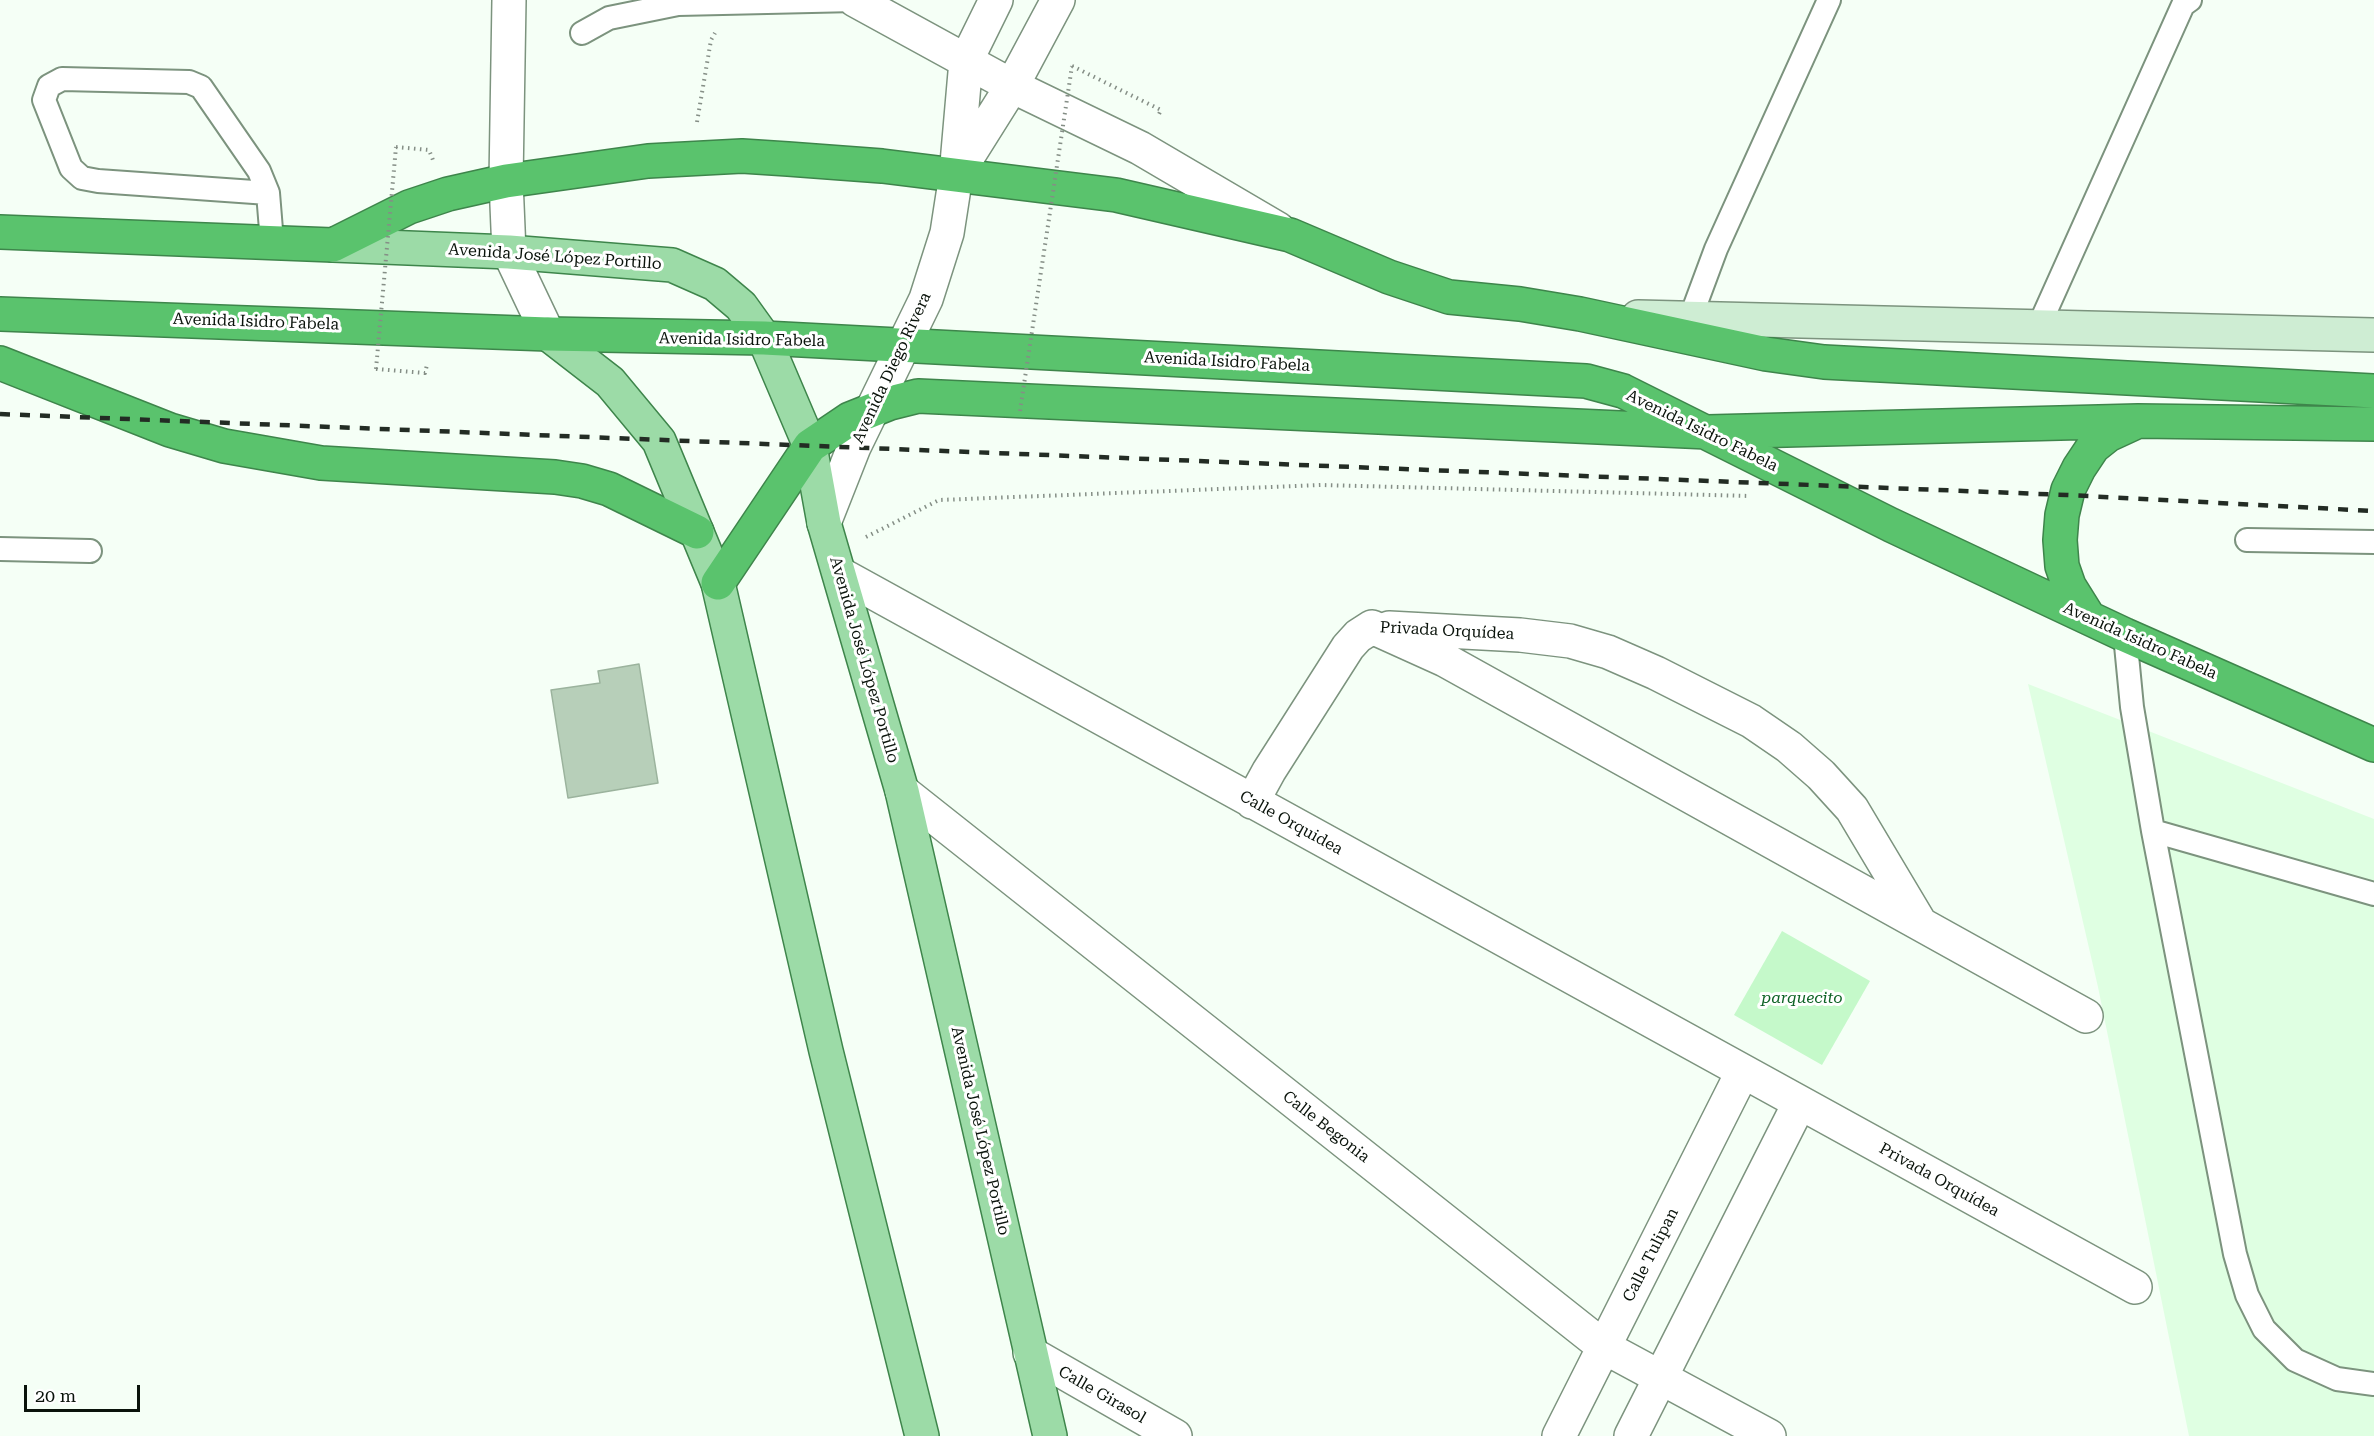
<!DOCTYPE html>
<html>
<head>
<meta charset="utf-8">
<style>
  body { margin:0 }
  #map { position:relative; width:2374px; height:1436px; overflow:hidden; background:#f5fff6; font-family:"Roboto Serif",serif }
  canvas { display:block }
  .scale { position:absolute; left:24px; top:1385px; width:116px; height:27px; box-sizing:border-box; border:3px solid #0a130b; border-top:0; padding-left:8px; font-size:18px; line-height:21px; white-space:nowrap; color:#0a130b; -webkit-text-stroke:4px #fff; paint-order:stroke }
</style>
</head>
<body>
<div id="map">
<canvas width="2374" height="1436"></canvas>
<div class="scale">20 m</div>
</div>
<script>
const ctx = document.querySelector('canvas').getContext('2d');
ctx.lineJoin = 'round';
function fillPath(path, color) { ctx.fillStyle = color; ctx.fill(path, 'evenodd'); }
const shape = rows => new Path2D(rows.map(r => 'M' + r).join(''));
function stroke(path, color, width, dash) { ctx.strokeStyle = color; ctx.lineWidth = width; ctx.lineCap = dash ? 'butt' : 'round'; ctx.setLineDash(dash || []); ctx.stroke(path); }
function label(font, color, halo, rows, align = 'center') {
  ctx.font = font + ' "Roboto Serif",serif'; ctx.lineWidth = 6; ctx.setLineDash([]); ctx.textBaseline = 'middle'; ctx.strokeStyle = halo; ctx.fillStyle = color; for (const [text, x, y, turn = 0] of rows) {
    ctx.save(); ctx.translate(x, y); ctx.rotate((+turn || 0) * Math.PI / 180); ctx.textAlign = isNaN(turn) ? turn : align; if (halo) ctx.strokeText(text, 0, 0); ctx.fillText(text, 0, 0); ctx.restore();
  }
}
fillPath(shape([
  [2028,684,2374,819,2374,1436,2189,1436,2098,987]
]), '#dfffe2');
fillPath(shape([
  [1782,931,1870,981,1822,1065,1734,1015]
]), '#c5f9ca');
const building = shape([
  [639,664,658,783,568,798,551,690,600,683,598,671,639,664]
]);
fillPath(building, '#b7cfb9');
stroke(building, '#9bb39d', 1.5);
const lane = shape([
  [582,33,609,18,678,4,856,0],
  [268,193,98,181,82,178,71,168,44,100,49,86,62,79,189,82,201,87,259,171,268,193,272,242],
  [1690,319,1716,249,1829,0],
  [2038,328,2183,5,2190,0],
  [2247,540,2374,542],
  [0,549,90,551],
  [2125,635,2132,707,2153,831,2235,1254,2247,1295,2264,1329,2295,1360,2337,1379,2374,1384],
  [2153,831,2374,894]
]);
const street = shape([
  [509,0,506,181,509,252,548,334],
  [855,0,1012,86,1140,148,1278,229],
  [958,172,1012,86,1058,0],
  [824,523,854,447,926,299,947,233,956,175,966,61,996,0],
  [840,574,2135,1287],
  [1372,627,1445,660,2086,1016],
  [1389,628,1520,635,1570,641,1608,652,1656,673,1751,721,1789,747,1821,775,1852,809,1920,923],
  [902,791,1604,1347,1769,1436],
  [1252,802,1269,771,1348,647,1358,636,1372,627],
  [1030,1353,1175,1436],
  [1559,1436,1742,1073],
  [1631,1436,1799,1104]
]);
const secondary = shape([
  [1638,317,2374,335]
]);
const primary = shape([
  [333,245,509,252,672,265,715,284,741,306,764,338,810,446,824,523,902,791,1050,1436],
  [548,334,610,382,659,441,718,583,826,1051,922,1436]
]);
const highway = shape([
  [0,232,333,245,409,207,448,194,506,181,648,161,742,156,788,159,882,166,1116,195,1290,235,1389,277,1449,297,1520,304,1580,314,1766,354,1824,362,2374,391],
  [0,314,548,334,764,338,1586,381,1623,391,1891,525,2125,635,2374,745],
  [0,363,170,430,224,446,321,463,555,477,582,481,609,489,697,532],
  [718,583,810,446,850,419,890,403,918,396,1708,432,2138,421,2374,424],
  [2089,618,2069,586,2062,566,2060,540,2062,515,2068,490,2079,468,2093,447,2108,435,2134,423]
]);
stroke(lane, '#7c937e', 26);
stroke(street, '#7c937e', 36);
stroke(secondary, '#7c937e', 36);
stroke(primary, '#3e854b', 36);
stroke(highway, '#3e854b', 36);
stroke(shape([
  [1072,66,1161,110,1158,116],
  [697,122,711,40,715,33],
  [396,147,429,150,433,160],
  [376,369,425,373,427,365],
  [866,537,939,500,1321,485,1750,496]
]), '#858e86', 4, [1.5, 4.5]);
stroke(lane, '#fff', 22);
stroke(street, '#fff', 33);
stroke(secondary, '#ceedd3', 33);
stroke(primary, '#9cdba7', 33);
stroke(highway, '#5ac36d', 33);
stroke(shape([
  [0,414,2067,495,2374,511]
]), '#232c24', 4.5, [10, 10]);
stroke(shape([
  [376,369,396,147],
  [1020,411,1072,66]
]), '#858e86', 4, [1.5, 4.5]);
label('16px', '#0a130b', '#fff', [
  ["Avenida José López Portillo",555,257,4],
  ["Avenida Isidro Fabela",256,322,2],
  ["Avenida Isidro Fabela",742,340,1],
  ["Avenida Isidro Fabela",1227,362,3],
  ["Avenida Diego Rivera",892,368,-65],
  ["Avenida Isidro Fabela",1702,431,26],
  ["Privada Orquídea",1447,631,3],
  ["Avenida Isidro Fabela",2140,641,24],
  ["Avenida José López Portillo",864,660,74],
  ["Calle Orquidea",1291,823,29],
  ["Calle Begonia",1326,1127,38],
  ["Avenida José López Portillo",980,1131,77],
  ["Privada Orquídea",1939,1180,29],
  ["Calle Tulipan",1651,1255,-63],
  ["Calle Girasol",1102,1395,30]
]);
label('italic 16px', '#0e6326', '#fff', [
  ["parquecito",1802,998]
]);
</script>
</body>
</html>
